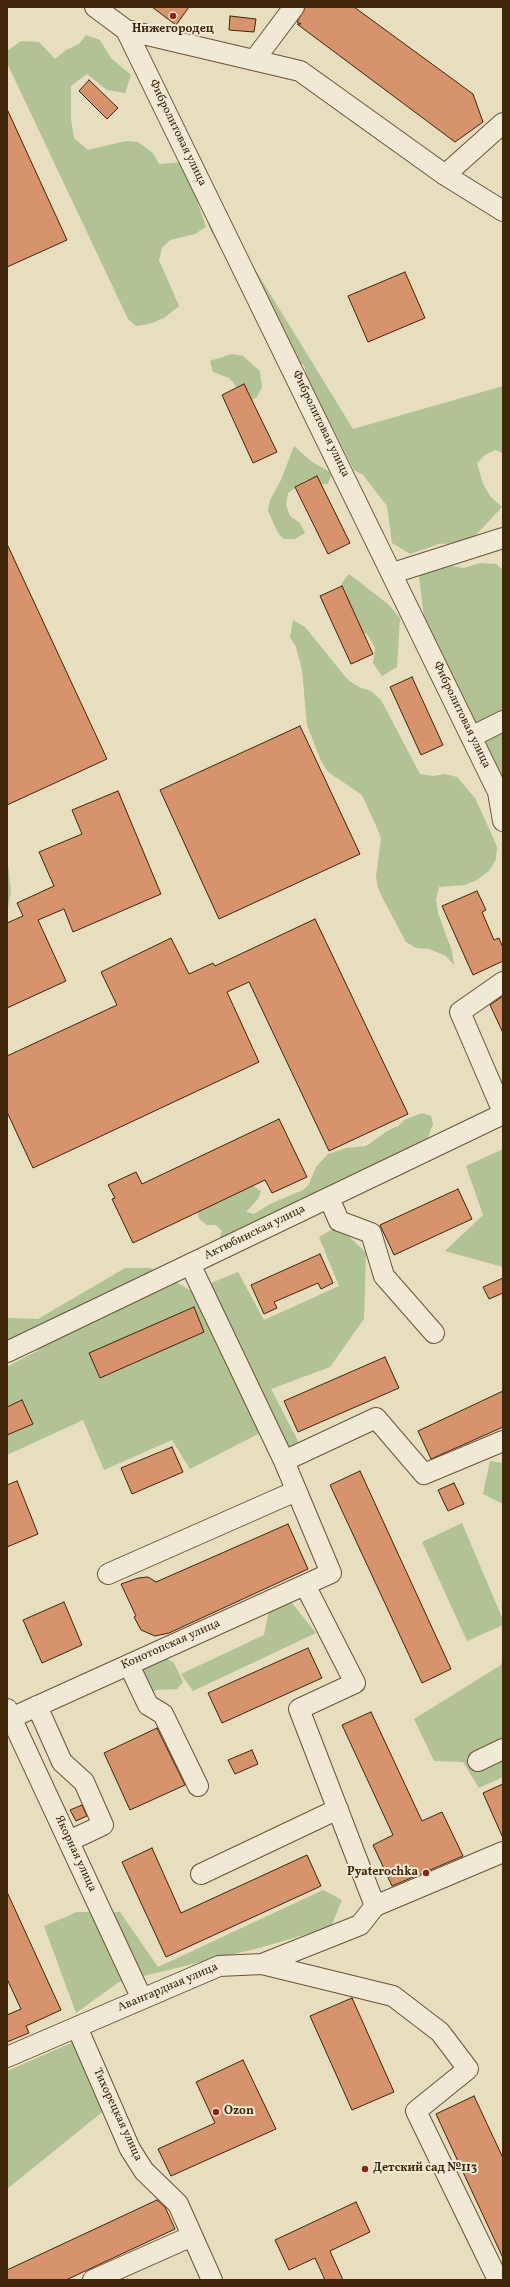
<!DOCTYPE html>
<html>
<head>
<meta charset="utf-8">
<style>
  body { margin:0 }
  #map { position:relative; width:510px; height:2287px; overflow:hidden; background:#e7ddbf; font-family:Vollkorn,serif }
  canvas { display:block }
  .frame { position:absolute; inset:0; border:8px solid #3f2608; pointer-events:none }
</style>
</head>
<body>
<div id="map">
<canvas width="510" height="2287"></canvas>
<div class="frame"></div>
</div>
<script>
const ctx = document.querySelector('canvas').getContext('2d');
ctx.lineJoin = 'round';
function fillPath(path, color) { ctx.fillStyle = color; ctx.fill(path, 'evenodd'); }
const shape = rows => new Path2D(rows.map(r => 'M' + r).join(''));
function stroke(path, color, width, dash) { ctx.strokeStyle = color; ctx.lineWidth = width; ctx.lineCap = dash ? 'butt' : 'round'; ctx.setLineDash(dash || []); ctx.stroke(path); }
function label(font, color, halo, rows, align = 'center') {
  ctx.font = font + ' Vollkorn,serif'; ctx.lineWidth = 4; ctx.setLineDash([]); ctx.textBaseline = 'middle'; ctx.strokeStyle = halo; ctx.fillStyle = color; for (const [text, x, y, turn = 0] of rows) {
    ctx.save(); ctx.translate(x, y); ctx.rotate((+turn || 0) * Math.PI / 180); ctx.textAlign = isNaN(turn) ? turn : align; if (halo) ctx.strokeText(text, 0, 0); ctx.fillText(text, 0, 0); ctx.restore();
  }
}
fillPath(shape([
  [86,35,100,40,111,58,131,75,125,93,107,90,87,74,71,86,71,119,74,138,88,150,126,141,138,142,153,153,159,164,184,162,206,227,195,234,170,240,162,248,159,260,179,306,164,318,149,324,136,326,128,319,7,63,7,51,21,41,39,42,55,59,66,50,79,44],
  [188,160,353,429,503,386,503,453,495,450,485,455,477,463,483,484,491,497,502,507,475,536,459,543,439,544,410,554,392,543,387,506,363,475,354,470,307,379,304,365,278,354,210,229],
  [232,354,243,356,260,371,262,387,257,397,252,400,247,402,241,400,234,383,229,378,213,372,210,361],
  [294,446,312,462,332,473,328,484,316,484,306,480,288,493,286,505,290,516,300,523,305,533,295,539,284,539,278,533,268,511,270,500,281,480],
  [480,563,496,564,503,570,503,814,424,618,418,567,448,565,464,568],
  [349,574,388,604,400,618,397,667,382,676,373,663,375,648,367,634,352,629,339,598,342,583],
  [293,620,305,627,348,680,359,687,371,691,381,700,420,774,433,776,445,774,457,777,475,798,492,835,497,847,496,859,489,871,477,880,465,885,439,887,436,900,438,913,452,951,454,965,446,956,429,949,416,948,406,942,383,899,378,888,376,877,381,839,377,828,362,795,328,772,321,761,307,725,302,670,296,647,290,637],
  [7,856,11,892,7,913],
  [422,1113,431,1116,433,1124,427,1140,219,1239,222,1231,216,1225,207,1225,199,1219,197,1210,253,1186,261,1191,258,1199,246,1212,254,1214,270,1204,303,1190,309,1184,316,1167,328,1154,346,1148,366,1146,389,1130,398,1126,404,1120],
  [503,1149,503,1267,445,1251,483,1215,466,1166],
  [338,1226,366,1253,364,1319,330,1367,271,1389,299,1443,283,1452,206,1285,238,1272,264,1320,339,1286,319,1237],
  [125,1268,150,1268,170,1278,199,1296,262,1432,190,1469,172,1440,104,1470,83,1420,7,1455,7,1367,37,1351,44,1342,7,1344,7,1318,38,1319],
  [490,1461,503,1463,503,1504,483,1494],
  [462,1523,503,1620,503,1625,467,1641,422,1542],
  [292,1603,316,1633,193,1691,181,1674,264,1635,269,1610],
  [503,1657,503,1777,479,1788,463,1762,434,1761,414,1719,501,1665],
  [166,1658,174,1663,183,1682,177,1689,157,1690,145,1695,134,1670],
  [323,1890,342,1900,331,1927,259,1948,119,1982,76,2013,44,1926,77,1912,120,1912,158,1967],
  [76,2041,106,2109,7,2189,7,2071]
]), '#b1c295');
const building = shape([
  [152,7,189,7,176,25,152,7],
  [305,7,354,7,473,94,483,122,455,142,297,24,301,24,297,22,305,7],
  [230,16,256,19,254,32,229,30,230,16],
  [89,80,118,108,107,119,79,91,89,80],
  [7,109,67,240,7,267,7,109],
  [405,272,425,318,368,342,348,296,405,272],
  [244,384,277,452,253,463,222,395,244,384],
  [317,476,350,543,328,554,295,487,317,476],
  [7,544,107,759,7,805,7,544],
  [342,586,373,654,351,664,320,596,342,586],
  [412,677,443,745,421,755,390,687,412,677],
  [300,726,360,854,219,919,160,790,300,726],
  [118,791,161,894,73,932,64,909,38,920,66,981,7,1008,7,923,23,916,17,903,54,886,39,852,82,834,72,810,118,791],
  [477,891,486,910,482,912,494,940,499,938,503,948,503,961,473,975,442,906,477,891],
  [315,919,408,1114,329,1151,249,982,227,992,259,1062,33,1168,7,1112,7,1056,117,1005,101,972,171,938,189,974,213,963,215,966,315,919],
  [503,996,503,1033,490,1005,503,996],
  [279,1119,307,1177,272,1193,265,1180,133,1243,112,1199,115,1198,108,1185,136,1172,142,1184,279,1119],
  [458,1189,472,1219,394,1255,380,1225,458,1189],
  [320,1254,333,1283,321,1289,318,1283,274,1302,277,1308,264,1314,251,1285,320,1254],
  [503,1278,503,1293,489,1299,483,1287,503,1278],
  [194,1307,204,1332,100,1378,89,1353,194,1307],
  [385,1357,399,1388,298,1432,284,1401,385,1357],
  [503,1391,503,1427,431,1459,418,1431,503,1391],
  [22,1400,33,1424,7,1435,7,1407,22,1400],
  [172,1447,183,1472,132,1494,121,1468,172,1447],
  [360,1471,451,1669,422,1683,330,1485,360,1471],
  [17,1481,38,1534,7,1547,7,1485,17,1481],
  [454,1483,464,1504,448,1511,438,1490,454,1483],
  [288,1524,308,1569,169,1633,155,1636,141,1630,134,1617,136,1616,121,1584,138,1578,148,1577,156,1582,288,1524],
  [64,1602,82,1645,42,1663,23,1620,64,1602],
  [308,1648,322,1678,222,1723,208,1693,308,1648],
  [371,1712,422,1821,442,1812,463,1856,392,1886,373,1845,393,1835,342,1725,371,1712],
  [157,1728,185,1785,130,1810,104,1753,157,1728],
  [252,1750,258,1764,235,1774,228,1760,252,1750],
  [503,1784,503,1838,483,1793,503,1784],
  [82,1805,87,1816,76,1821,70,1810,82,1805],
  [152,1848,181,1913,307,1855,321,1886,166,1957,122,1862,152,1848],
  [7,1892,61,2010,26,2026,29,2033,7,2042,7,2015,21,2009,7,1979,7,1892],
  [352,1998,394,2092,352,2110,310,2016,352,1998],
  [243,2060,276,2129,171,2176,158,2149,215,2123,196,2082,243,2060],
  [474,2096,503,2158,503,2258,436,2114,474,2096],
  [157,2200,165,2207,175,2229,66,2280,7,2280,7,2270,157,2200],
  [356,2202,370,2232,330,2251,343,2280,325,2280,315,2258,289,2270,275,2240,356,2202]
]);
fillPath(building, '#d7936c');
stroke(building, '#3f2608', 1);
const minor = shape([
  [95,7,126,30,300,71,445,175,503,211],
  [126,30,498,792,503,821],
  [255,59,294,7],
  [445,175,503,123],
  [393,573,503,538],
  [471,737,503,721],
  [503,982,460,1012,503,1112],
  [329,1198,339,1221,371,1233,384,1276,434,1333],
  [190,1264,284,1461],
  [7,1352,503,1114],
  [108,1574,296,1491],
  [305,1585,355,1683,299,1709,375,1906],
  [129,1665,148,1705,163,1714,198,1786],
  [37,1706,62,1762,84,1782,103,1825,69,1841],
  [7,1709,142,1999],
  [11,1718,331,1573,284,1461,376,1418,424,1474,503,1441],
  [478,1761,503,1749],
  [201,1874,338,1809],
  [262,1964,393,1996,440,2032,468,2069,416,2111,498,2280],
  [77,2027,130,2149,144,2171,178,2204,212,2280],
  [7,2057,219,1966,262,1964,360,1925,375,1906,503,1852],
  [93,2280,192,2236]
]);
stroke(minor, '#695436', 22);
stroke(minor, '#efe9d5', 20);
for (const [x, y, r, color] of [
  [173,16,4,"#8f2418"],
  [426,1873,4,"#8f2418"],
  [216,2112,4,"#8f2418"],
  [365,2169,4,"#8f2418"]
]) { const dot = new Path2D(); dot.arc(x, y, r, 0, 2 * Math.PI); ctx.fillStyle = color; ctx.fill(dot); stroke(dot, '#efe9d5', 1.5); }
label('bold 12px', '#3f2608', '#efe9d5', [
  ["Нижегородец",173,30,"center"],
  ["Pyaterochka",418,1873,"right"],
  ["Ozon",224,2112],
  ["Детский сад №113",373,2169]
], 'left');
label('12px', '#3f2608', '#efe9d5', [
  ["Фибролитовая улица",177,133,64],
  ["Фибролитовая улица",320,424,64],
  ["Фибролитовая улица",461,715,64],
  ["Актюбинская улица",255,1233,-26],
  ["Конотопская улица",171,1645,-24],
  ["Якорная улица",75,1854,65],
  ["Авангардная улица",168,1988,-23],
  ["Тихорецкая улица",117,2115,65]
]);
</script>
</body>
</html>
